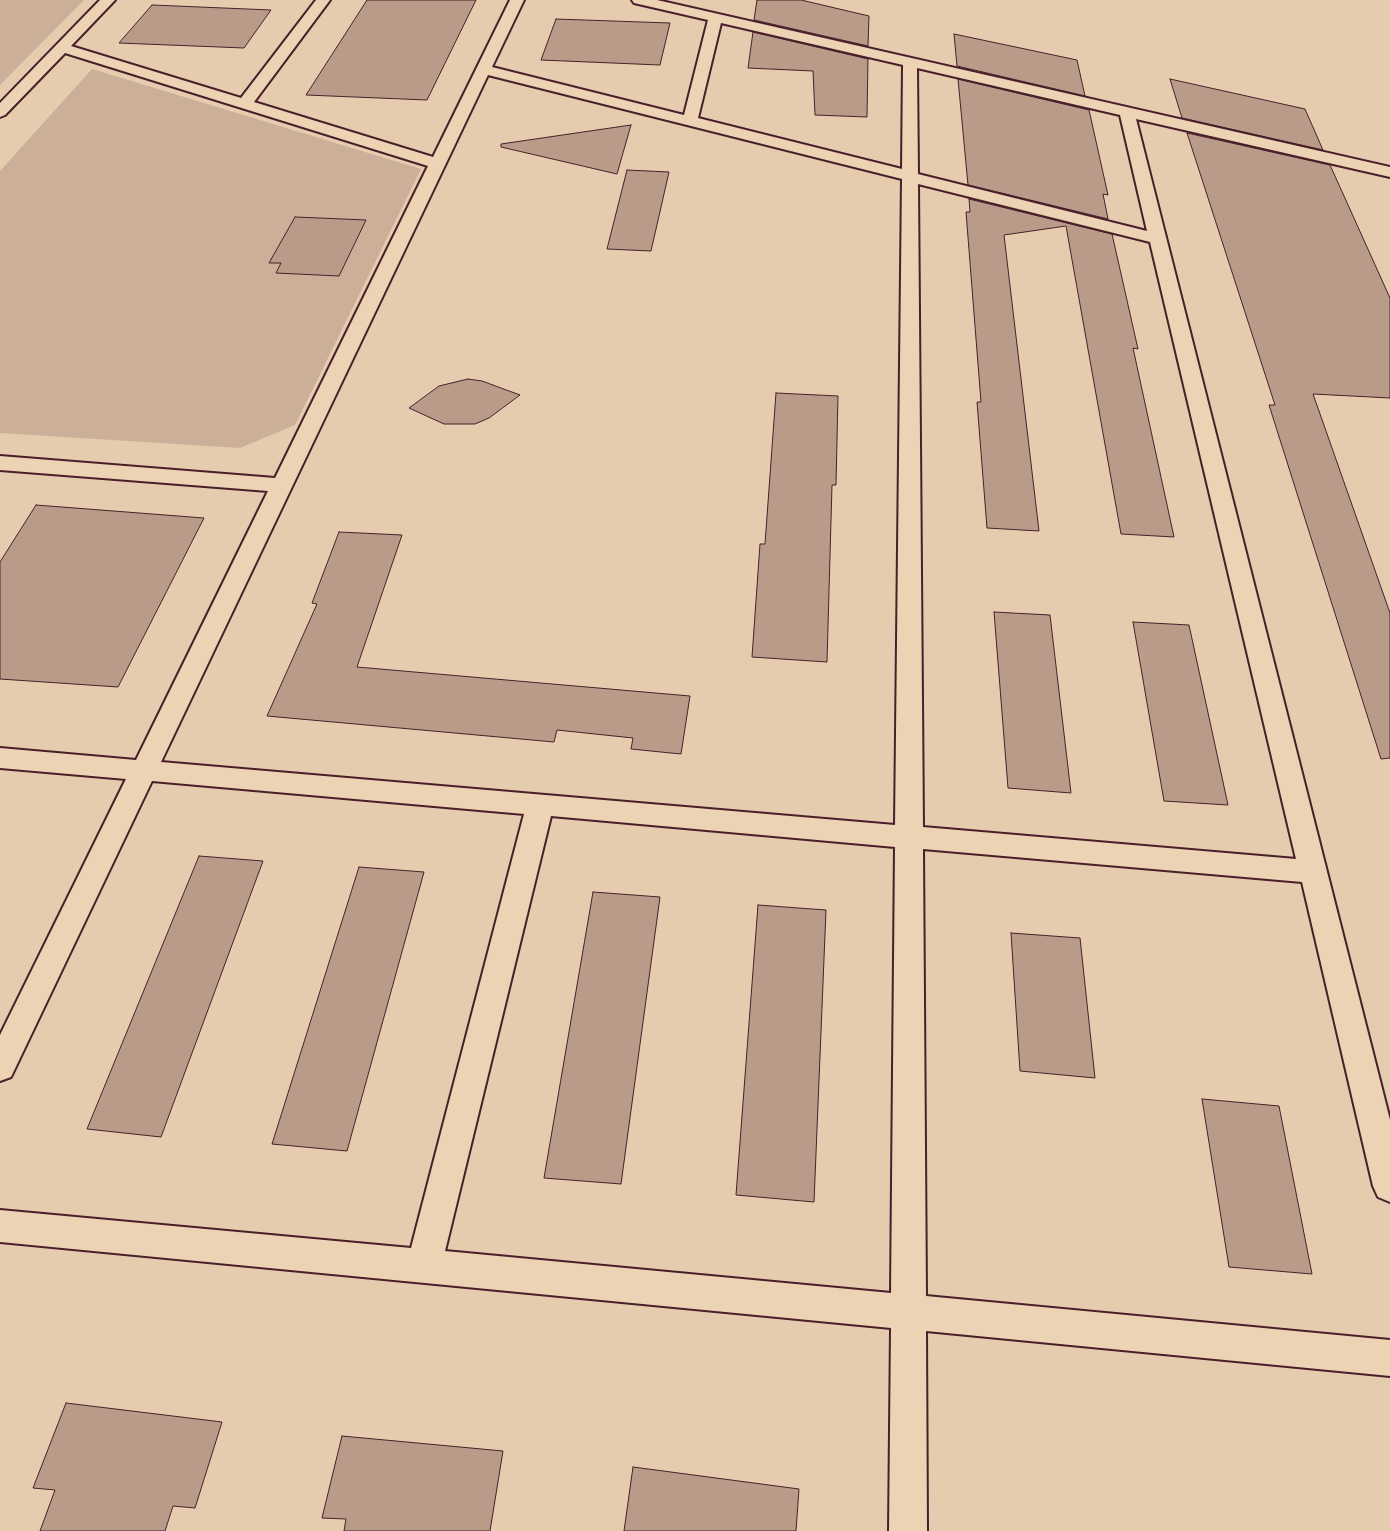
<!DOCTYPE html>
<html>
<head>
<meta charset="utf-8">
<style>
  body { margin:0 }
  canvas { display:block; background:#e5ccae }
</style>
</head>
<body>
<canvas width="1390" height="1531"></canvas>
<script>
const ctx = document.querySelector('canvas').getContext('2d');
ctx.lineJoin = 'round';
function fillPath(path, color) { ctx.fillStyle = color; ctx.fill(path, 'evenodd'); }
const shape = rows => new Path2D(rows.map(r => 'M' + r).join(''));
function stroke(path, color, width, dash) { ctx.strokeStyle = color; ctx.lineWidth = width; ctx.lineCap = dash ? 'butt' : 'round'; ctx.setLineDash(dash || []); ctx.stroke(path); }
fillPath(shape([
  [0,0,84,0,0,85],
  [92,69,421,169,295,425,240,448,0,433,0,171]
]), '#cbaf98');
const building = shape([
  [367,0,476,0,427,100,306,95,367,0],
  [757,0,801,0,869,16,868,46,754,20,757,0],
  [152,5,271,10,244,48,119,43,152,5],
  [556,19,670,23,660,65,541,60,556,19],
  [753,32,868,59,867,117,815,115,813,71,748,68,753,32],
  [954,34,1077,60,1085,96,957,66,954,34],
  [958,79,1089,110,1108,195,1103,194,1108,219,968,185,958,79],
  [1170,79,1305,109,1323,150,1182,118,1170,79],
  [631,125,617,174,501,147,501,144,631,125],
  [1187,133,1330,165,1390,298,1390,398,1313,394,1390,613,1390,758,1381,759,1269,405,1275,405,1187,133],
  [627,170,669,172,651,251,607,249,627,170],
  [969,199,1112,234,1138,349,1133,348,1174,537,1121,534,1066,226,1004,235,1039,531,987,528,977,402,981,402,966,212,970,212,969,199],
  [295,217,366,220,339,276,276,273,281,263,269,263,295,217],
  [468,379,482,381,520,395,489,418,475,424,444,424,409,408,439,386,468,379],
  [776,393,838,396,836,485,832,485,827,662,752,657,760,544,765,544,776,393],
  [36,505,204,518,118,687,0,679,0,562,36,505],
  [339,532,402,535,357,667,690,696,681,754,631,749,633,738,557,730,554,742,267,716,317,604,312,603,339,532],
  [994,612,1050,615,1071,793,1008,788,994,612],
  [1133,622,1189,625,1228,805,1164,801,1133,622],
  [199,856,263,861,161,1137,87,1129,199,856],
  [359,867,424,872,347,1151,272,1144,359,867],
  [593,892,660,897,621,1184,544,1178,593,892],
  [758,905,826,910,814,1202,736,1195,758,905],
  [1011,933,1080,938,1095,1078,1020,1071,1011,933],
  [1202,1099,1279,1106,1312,1274,1229,1267,1202,1099],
  [66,1403,222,1422,195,1508,173,1506,165,1531,40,1531,55,1490,33,1488,66,1403],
  [342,1436,503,1451,490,1531,344,1531,346,1519,322,1518,342,1436],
  [633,1467,799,1489,796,1531,624,1531,633,1467]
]);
fillPath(building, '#b99b89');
stroke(building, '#4a1f2b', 1);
const service = shape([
  [100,0,115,0,71,46,241,98,316,0,330,0,254,102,433,157,510,0,524,0,492,67,684,115,708,20,634,3,632,0,657,0,1390,167,1390,177,1136,119,1390,1120,1390,1202,1378,1197,1373,1186,1302,882,923,849,926,1296,1390,1340,1390,1376,926,1331,927,1531,889,1531,891,1328,0,1242,0,1210,411,1248,524,814,152,781,11,1077,0,1081,0,1035,126,779,0,768,0,748,136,760,268,491,0,470,0,456,275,478,428,166,65,53,5,115,0,117,0,103,100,0],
  [721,23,903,65,902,169,698,118,721,23],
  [917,68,1120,115,1147,231,918,174,917,68],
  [488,75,902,179,895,825,161,762,488,75],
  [918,184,1150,242,1296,859,923,827,918,184],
  [551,816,895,847,891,1293,445,1251,551,816]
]);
stroke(service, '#4a1f2b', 4);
fillPath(service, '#ebd3b3');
</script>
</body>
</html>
